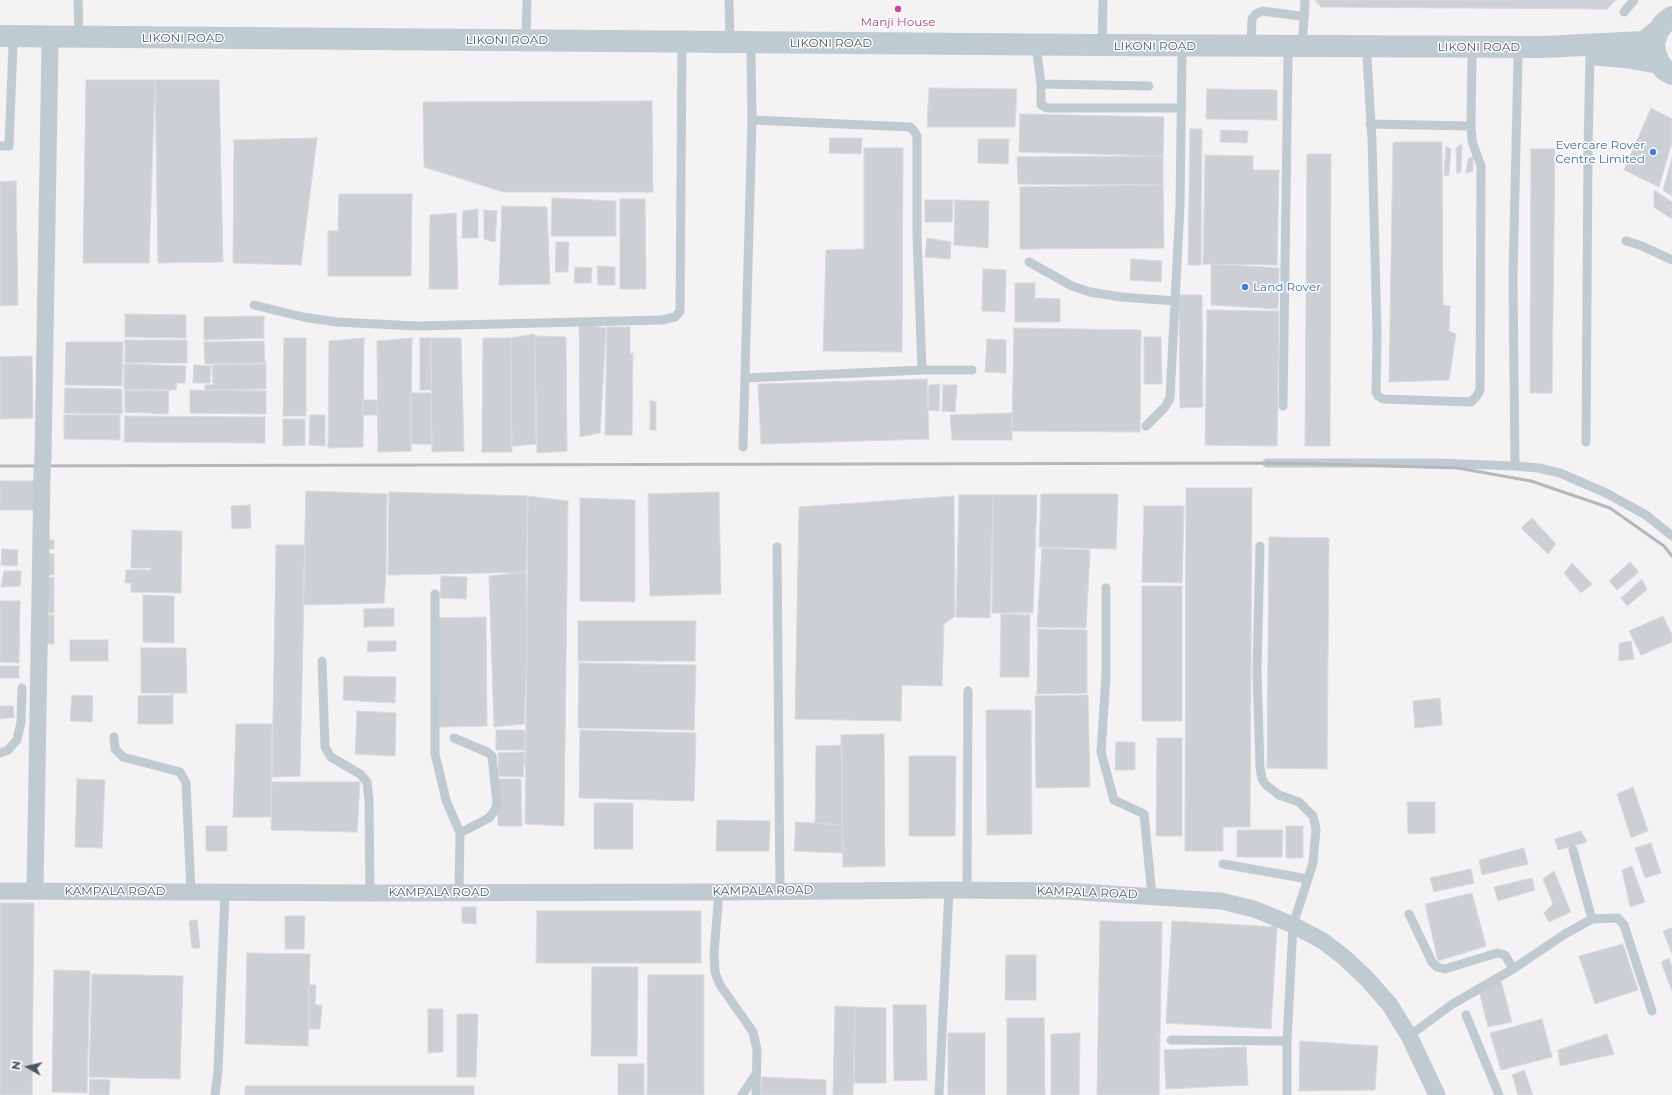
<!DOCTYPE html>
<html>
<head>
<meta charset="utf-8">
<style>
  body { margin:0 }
  #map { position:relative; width:1672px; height:1095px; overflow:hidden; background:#f4f2f3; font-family:Montserrat,sans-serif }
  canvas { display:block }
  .north { position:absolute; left:8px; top:1047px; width:40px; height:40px; -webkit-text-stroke:3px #fff; paint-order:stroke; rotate:278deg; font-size:11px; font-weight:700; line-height:16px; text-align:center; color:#4a5860 }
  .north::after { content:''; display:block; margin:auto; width:14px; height:18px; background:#4a5860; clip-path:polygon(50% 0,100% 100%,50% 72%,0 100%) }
</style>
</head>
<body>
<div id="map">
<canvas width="1672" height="1095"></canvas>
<div class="north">N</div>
</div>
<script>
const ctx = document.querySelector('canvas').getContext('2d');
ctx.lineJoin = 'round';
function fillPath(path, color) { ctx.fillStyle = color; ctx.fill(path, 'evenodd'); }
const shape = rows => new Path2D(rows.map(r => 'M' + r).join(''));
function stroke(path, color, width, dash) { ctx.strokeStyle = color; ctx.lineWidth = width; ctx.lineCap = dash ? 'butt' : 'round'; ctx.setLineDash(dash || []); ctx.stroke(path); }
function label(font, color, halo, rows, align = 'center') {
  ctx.font = font + ' Montserrat,sans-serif'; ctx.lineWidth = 3; ctx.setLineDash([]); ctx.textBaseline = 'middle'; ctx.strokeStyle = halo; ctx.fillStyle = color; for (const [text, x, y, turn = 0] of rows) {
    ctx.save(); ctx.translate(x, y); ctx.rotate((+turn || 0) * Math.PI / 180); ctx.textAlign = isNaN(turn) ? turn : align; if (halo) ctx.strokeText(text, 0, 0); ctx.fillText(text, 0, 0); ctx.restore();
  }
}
const building = shape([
  [1315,0,1616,0,1607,9,1321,7,1315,0],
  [86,80,155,80,149,263,83,263,86,80],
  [155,80,219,80,223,262,158,263,155,80],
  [929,88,1017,89,1015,127,927,127,929,88],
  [1207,89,1277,90,1277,120,1206,119,1207,89],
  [652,101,653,192,503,192,424,167,423,102,652,101],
  [1651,108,1672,119,1672,142,1659,187,1624,170,1651,108],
  [1020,114,1164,117,1163,156,1019,152,1020,114],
  [1190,129,1202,129,1201,265,1188,265,1190,129],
  [1221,130,1248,131,1247,143,1220,142,1221,130],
  [317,138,301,265,233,263,234,140,317,138],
  [830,138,862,138,861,154,829,153,830,138],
  [978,139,1009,139,1008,164,978,163,978,139],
  [1393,142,1442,142,1443,305,1450,306,1449,331,1456,334,1449,380,1389,382,1393,142],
  [1462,144,1461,172,1457,174,1456,148,1462,144],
  [1446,146,1451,149,1449,175,1444,176,1446,146],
  [864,148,903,148,902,352,823,351,826,250,864,249,864,148],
  [1531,149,1555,149,1552,393,1530,393,1531,149],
  [1307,154,1331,154,1330,446,1305,446,1307,154],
  [1205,155,1253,156,1253,170,1279,170,1277,265,1203,264,1205,155],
  [1163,156,1163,185,1018,184,1017,157,1163,156],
  [1473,156,1473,171,1466,173,1468,159,1473,156],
  [1672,158,1672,196,1663,190,1672,158],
  [16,181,18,305,0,306,0,182,16,181],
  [1163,185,1164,248,1020,249,1020,187,1163,185],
  [1654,190,1672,202,1672,219,1654,207,1654,190],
  [339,194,412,194,411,276,328,276,328,231,338,231,339,194],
  [552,198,616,201,616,236,551,236,552,198],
  [620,199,645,199,646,289,620,289,620,199],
  [925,200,953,200,952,222,925,222,925,200],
  [955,200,989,201,988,248,954,245,955,200],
  [502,206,547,207,550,284,499,285,502,206],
  [478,209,478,238,462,238,463,211,478,209],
  [484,210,497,211,495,242,484,239,484,210],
  [456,213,458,289,429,289,430,215,456,213],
  [927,238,951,242,950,259,925,257,927,238],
  [556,242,569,242,568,272,555,272,556,242],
  [1131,259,1162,261,1161,282,1130,280,1131,259],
  [1211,264,1279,268,1278,309,1211,305,1211,264],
  [597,266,615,267,615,285,598,285,597,266],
  [575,267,592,268,591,283,574,283,575,267],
  [983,269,1006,270,1005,312,982,311,983,269],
  [1015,283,1035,283,1035,298,1060,299,1060,322,1015,322,1015,283],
  [1179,295,1202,295,1203,407,1180,408,1179,295],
  [1207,310,1279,311,1277,446,1205,445,1207,310],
  [125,314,186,315,186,338,125,337,125,314],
  [264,316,264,338,204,340,204,317,264,316],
  [579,324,606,328,600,433,580,437,579,324],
  [607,327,630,327,630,354,633,353,632,435,605,435,607,327],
  [1014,328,1141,330,1140,432,1012,431,1014,328],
  [535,334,536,444,512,446,511,338,535,334],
  [535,336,566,337,567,451,537,453,535,336],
  [1144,337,1161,337,1162,384,1144,384,1144,337],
  [284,338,306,338,306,416,283,416,284,338],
  [364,338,363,447,328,448,329,341,364,338],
  [412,338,411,451,378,452,377,341,412,338],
  [420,338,431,338,431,390,420,390,420,338],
  [431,338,461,338,464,451,432,452,431,338],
  [483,338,511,338,512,452,482,452,483,338],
  [987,339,1006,340,1006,373,985,372,987,339],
  [125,340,187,340,187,363,125,363,125,340],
  [264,341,265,363,205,364,204,342,264,341],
  [66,342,123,342,122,386,65,385,66,342],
  [32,356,33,418,0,419,0,357,32,356],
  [124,364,186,366,185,383,177,383,176,390,124,389,124,364],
  [266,364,266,389,205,390,205,385,213,385,212,365,266,364],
  [194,365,211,366,210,383,193,383,194,365],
  [927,379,929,439,761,444,758,384,927,379],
  [940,384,939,411,928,410,929,385,940,384],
  [943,385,957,385,955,412,942,411,943,385],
  [65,388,122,389,122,414,64,413,65,388],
  [125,390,169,391,168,414,125,412,125,390],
  [190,390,266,391,266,414,190,413,190,390],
  [411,393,431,393,432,444,411,444,411,393],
  [363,400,377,400,377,415,363,415,363,400],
  [650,400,656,402,656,430,650,430,650,400],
  [1012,413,1012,440,952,440,950,415,1012,413],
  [64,415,120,415,120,440,64,439,64,415],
  [310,415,325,415,325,446,309,445,310,415],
  [125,416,265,417,265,443,124,442,125,416],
  [283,419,305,419,305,445,283,446,283,419],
  [0,481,35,481,34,510,0,510,0,481],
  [1186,488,1252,488,1250,827,1223,827,1223,851,1185,851,1186,488],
  [306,491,387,494,386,571,384,603,303,605,306,491],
  [389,492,528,496,526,572,388,575,389,492],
  [719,492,721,594,650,596,648,494,719,492],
  [1041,494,1118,494,1116,549,1039,547,1041,494],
  [959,495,993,495,990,618,956,617,959,495],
  [993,495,1037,495,1033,613,992,613,993,495],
  [528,496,568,501,564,826,525,824,528,496],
  [954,496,955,616,944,624,942,686,902,685,901,721,795,719,799,507,954,496],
  [580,498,635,500,635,602,580,601,580,498],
  [250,505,251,528,232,529,231,506,250,505],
  [1144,506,1184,506,1182,583,1142,582,1144,506],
  [1532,518,1556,544,1548,554,1521,528,1532,518],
  [132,530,182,531,181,593,131,592,131,583,125,583,126,570,151,570,151,568,131,568,132,530],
  [1269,537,1329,538,1327,769,1267,768,1269,537],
  [44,540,54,540,54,549,44,549,44,540],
  [276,545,305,545,300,776,272,777,276,545],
  [1042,548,1090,550,1086,628,1037,627,1042,548],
  [2,549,18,550,17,566,1,565,2,549],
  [44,553,54,554,54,575,43,575,44,553],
  [1630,562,1639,572,1617,590,1609,581,1630,562],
  [1572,563,1592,584,1581,593,1564,573,1572,563],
  [4,571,21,571,20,586,1,587,4,571],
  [526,572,527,655,524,724,494,727,489,576,526,572],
  [441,576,467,577,466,599,440,598,441,576],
  [54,577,54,613,43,613,42,578,54,577],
  [1642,579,1647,590,1627,606,1621,598,1642,579],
  [1142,586,1182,586,1182,721,1142,721,1142,586],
  [143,595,174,596,174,643,143,642,143,595],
  [0,601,20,601,19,663,0,662,0,601],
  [394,608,394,626,364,627,364,609,394,608],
  [1001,614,1030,615,1029,677,1000,677,1001,614],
  [41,615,54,615,54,644,41,644,41,615],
  [1663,616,1672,635,1672,642,1641,655,1629,631,1663,616],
  [486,617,487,726,439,727,438,618,486,617],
  [578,621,696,621,695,661,578,661,578,621],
  [1038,629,1087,630,1087,693,1037,694,1038,629],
  [70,640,108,640,108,661,70,661,70,640],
  [368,641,396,641,396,651,367,652,368,641],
  [1631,641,1634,659,1619,661,1619,643,1631,641],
  [141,648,186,648,187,693,141,693,141,648],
  [579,663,696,665,694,730,578,728,579,663],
  [0,666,19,666,19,678,0,678,0,666],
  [344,676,396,677,395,703,343,700,344,676],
  [72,695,93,696,92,722,70,721,72,695],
  [173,695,173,724,138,724,138,696,173,695],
  [1088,695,1090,787,1036,788,1035,696,1088,695],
  [1440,698,1442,725,1415,728,1413,701,1440,698],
  [0,706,13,706,14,717,0,719,0,706],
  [986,710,1031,710,1032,834,987,835,986,710],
  [357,711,396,713,395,756,355,754,357,711],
  [236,724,272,724,271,817,233,817,236,724],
  [496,730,525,730,525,750,496,750,496,730],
  [580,730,696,733,694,801,579,798,580,730],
  [884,734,885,866,843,867,841,735,884,734],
  [1157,738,1182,738,1182,836,1156,836,1157,738],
  [1116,742,1135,742,1135,770,1115,770,1116,742],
  [842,745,842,825,815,823,816,746,842,745],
  [525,752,523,777,499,776,498,753,525,752],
  [909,756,956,756,955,836,909,836,909,756],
  [77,779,105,780,102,848,75,847,77,779],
  [497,779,521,779,522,826,498,826,497,779],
  [272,782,360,782,357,832,271,830,272,782],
  [1633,787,1648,831,1631,838,1617,794,1633,787],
  [1407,802,1435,802,1435,833,1408,834,1407,802],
  [594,803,633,803,633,849,594,849,594,803],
  [717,820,770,821,769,851,716,851,717,820],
  [796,822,842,825,843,853,794,851,796,822],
  [206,826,227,826,227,851,206,851,206,826],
  [1286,826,1303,826,1303,858,1286,858,1286,826],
  [1237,830,1283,830,1282,857,1237,857,1237,830],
  [1581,831,1587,842,1558,850,1555,839,1581,831],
  [1651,843,1661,873,1645,878,1635,848,1651,843],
  [1524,848,1528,864,1482,875,1479,860,1524,848],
  [1632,866,1645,902,1630,907,1622,870,1632,866],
  [1471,869,1474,883,1434,892,1430,878,1471,869],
  [1554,871,1571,912,1549,922,1544,913,1553,904,1543,879,1554,871],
  [1532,878,1535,890,1498,901,1494,887,1532,878],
  [1472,893,1486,946,1438,961,1425,904,1472,893],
  [0,903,34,903,32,1095,0,1095,0,903],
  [462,907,476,907,476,924,462,923,462,907],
  [537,911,701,911,701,963,536,963,537,911],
  [285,916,305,916,304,949,285,949,285,916],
  [197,920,200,948,192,948,189,921,197,920],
  [1100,921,1162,922,1159,1095,1097,1095,1100,921],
  [1172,921,1277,927,1271,1029,1166,1023,1172,921],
  [1672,928,1672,954,1663,931,1672,928],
  [1623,944,1638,990,1595,1004,1579,956,1623,944],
  [247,953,310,954,308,1046,245,1044,247,953],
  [1006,955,1036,955,1036,1000,1005,1000,1006,955],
  [1669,958,1672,967,1672,991,1661,962,1669,958],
  [592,967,638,967,637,1056,591,1056,592,967],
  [54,970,90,971,87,1093,52,1092,54,970],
  [92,974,183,976,180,1079,89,1077,92,974],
  [648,975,704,975,704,1095,647,1095,648,975],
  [1501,980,1512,1022,1488,1027,1479,990,1501,980],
  [309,985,316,985,315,1005,322,1005,320,1029,309,1029,309,985],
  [893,1005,926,1005,927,1080,894,1081,893,1005],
  [835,1006,855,1007,853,1095,833,1095,835,1006],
  [855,1007,886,1008,886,1083,854,1083,855,1007],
  [428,1009,443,1009,443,1052,428,1053,428,1009],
  [457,1014,478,1014,476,1077,457,1077,457,1014],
  [1007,1018,1044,1018,1045,1095,1007,1095,1007,1018],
  [1542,1019,1552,1057,1501,1070,1490,1033,1542,1019],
  [948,1033,985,1033,985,1095,948,1095,948,1033],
  [1080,1033,1079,1095,1051,1095,1051,1034,1080,1033],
  [1607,1034,1614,1054,1560,1066,1558,1050,1607,1034],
  [1300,1041,1378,1046,1375,1090,1299,1091,1300,1041],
  [1246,1047,1248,1085,1166,1089,1164,1050,1246,1047],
  [618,1064,644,1064,644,1095,618,1095,618,1064],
  [1524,1070,1533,1095,1518,1095,1512,1075,1524,1070],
  [762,1077,826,1080,826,1095,761,1095,762,1077],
  [90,1079,110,1080,109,1095,89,1095,90,1079],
  [245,1086,474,1086,474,1095,245,1095,245,1086]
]);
fillPath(building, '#ccd0d4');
stroke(building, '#d6d9dd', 1);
stroke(shape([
  [78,0,79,37],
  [729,0,730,42],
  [1624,12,1634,0],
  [1304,19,1305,0],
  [526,40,527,0],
  [1102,45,1103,0],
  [1251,46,1252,19,1256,14,1262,11,1300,16,1304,19,1302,46],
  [1037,53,1041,84,1149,86],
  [1367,57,1372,140,1377,333,1376,392,1378,396,1383,399,1471,402,1476,397,1480,390,1481,166,1472,141,1471,126,1472,58],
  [1518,59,1513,278,1515,466,1539,468,1560,473,1606,493,1646,515,1672,536],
  [1041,84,1041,105,1047,108,1181,108],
  [752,120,910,127,914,131,917,136,917,235,922,370],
  [1370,124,1471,126],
  [0,146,9,146,13,45],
  [1626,241,1642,246,1672,260],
  [1029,262,1072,286,1090,292,1121,297,1175,301],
  [254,305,303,317,336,322,417,326,661,320,675,317,680,311,682,48],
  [746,378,922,370,972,370],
  [1283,406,1288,57],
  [1146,426,1165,407,1170,398,1180,205,1182,55],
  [1586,442,1588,150,1590,55],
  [743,447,752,120,751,49],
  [1267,463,1436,463,1515,466],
  [1260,546,1257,672,1260,767,1262,779,1266,785,1279,795,1299,802,1313,816,1316,829,1313,863,1293,925,1287,1041,1287,1095],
  [777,547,780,891],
  [1106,588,1106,676,1101,752,1114,800,1144,814,1152,896],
  [435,594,435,754,446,800,460,833,459,892],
  [322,661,325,747,331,757,360,774,367,782,369,800,370,893],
  [114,737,115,749,123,757,180,772,186,783,191,892],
  [454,738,487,752,492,756,497,803,495,810,489,818,460,833],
  [0,753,8,750,17,740,21,722,22,688],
  [1573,850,1592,919],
  [1223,864,1308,879],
  [967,890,968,691],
  [719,892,714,953,715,972,720,985,753,1032,757,1050,756,1095],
  [1409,914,1432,962,1437,967,1445,969,1497,953,1505,955,1513,969],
  [1466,1015,1499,1095],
  [1409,1036,1451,1005,1513,969,1565,934,1592,919,1618,918,1624,925,1652,1011],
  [1171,1040,1287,1041],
  [215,1095,218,1071,225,892],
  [742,1095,756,1074],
  [939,1095,949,890]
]), '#c0cbd1', 9);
stroke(shape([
  [43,457,50,45],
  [0,891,370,893,719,892,949,890,1065,891,1221,901,1254,909,1293,925,1323,941,1345,958,1367,979,1390,1005,1409,1036,1437,1095],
  [35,891,42,474]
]), '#c0cbd1', 17);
stroke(shape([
  [1672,17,1664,23,1658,31,1654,44,1655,52,1659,63,1665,70,1672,74],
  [0,36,1097,45,1542,47,1644,42,1658,31],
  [1599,55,1625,57,1659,63]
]), '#bfcbd3', 22);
stroke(shape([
  [0,466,1285,463,1458,468,1531,481,1610,508,1664,546,1672,556]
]), '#b4b8bc', 3);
stroke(shape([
  [42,474,43,457]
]), '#c0cbd1', 17);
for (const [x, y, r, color] of [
  [898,9,4,"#d1479c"],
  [1653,152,4,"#3f7fe0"],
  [1245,287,4,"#3f7fe0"]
]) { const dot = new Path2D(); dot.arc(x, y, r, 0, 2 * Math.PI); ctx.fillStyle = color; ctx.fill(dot); stroke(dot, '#fff', 1.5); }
label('12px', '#b23c85', '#fff', [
  ["Manji House",898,22]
]);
label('12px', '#4a5860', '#fff', [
  ["LIKONI ROAD",183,38],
  ["LIKONI ROAD",507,40],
  ["LIKONI ROAD",831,43],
  ["LIKONI ROAD",1155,46],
  ["LIKONI ROAD",1479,47],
  ["KAMPALA ROAD",115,891],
  ["KAMPALA ROAD",763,891,-1],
  ["KAMPALA ROAD",439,892],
  ["KAMPALA ROAD",1087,893,2]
]);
label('12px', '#366cbe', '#fff', [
  ["Evercare Rover",1645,145],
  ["Centre Limited",1645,159],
  ["Land Rover",1253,287,"left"]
], 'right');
</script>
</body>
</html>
